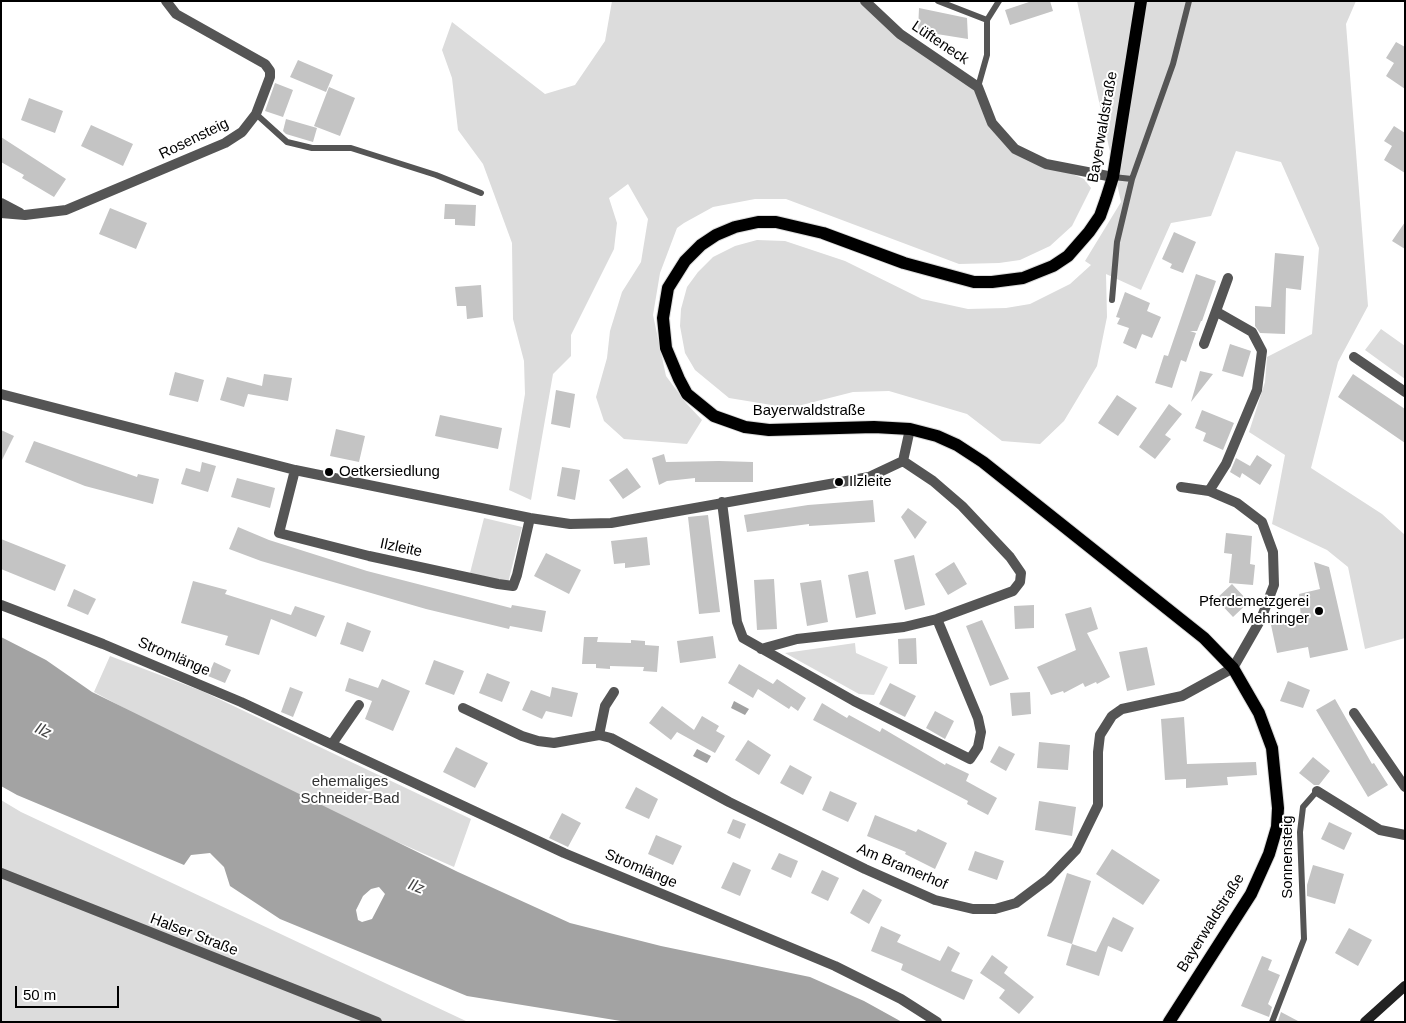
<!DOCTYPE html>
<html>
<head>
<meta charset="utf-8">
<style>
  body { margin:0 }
  #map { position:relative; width:1406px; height:1023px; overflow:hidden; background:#fff; font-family:Helvetica,sans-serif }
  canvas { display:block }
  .frame { position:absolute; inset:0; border:2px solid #000; pointer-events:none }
  .scale { position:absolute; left:15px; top:986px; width:104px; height:22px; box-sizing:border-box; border:2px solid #000; border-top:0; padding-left:6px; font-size:15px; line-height:18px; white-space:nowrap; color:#000; -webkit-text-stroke:4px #fff; paint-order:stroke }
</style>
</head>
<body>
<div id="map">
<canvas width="1406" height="1023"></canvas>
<div class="frame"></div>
<div class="scale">50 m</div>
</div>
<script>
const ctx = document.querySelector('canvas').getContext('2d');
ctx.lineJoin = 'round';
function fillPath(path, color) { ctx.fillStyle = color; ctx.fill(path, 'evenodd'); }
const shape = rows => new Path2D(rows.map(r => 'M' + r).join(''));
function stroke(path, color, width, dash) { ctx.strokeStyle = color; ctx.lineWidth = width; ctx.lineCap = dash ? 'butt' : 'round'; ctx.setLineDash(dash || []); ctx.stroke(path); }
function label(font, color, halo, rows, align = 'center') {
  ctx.font = font + ' Helvetica,sans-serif'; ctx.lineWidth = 4; ctx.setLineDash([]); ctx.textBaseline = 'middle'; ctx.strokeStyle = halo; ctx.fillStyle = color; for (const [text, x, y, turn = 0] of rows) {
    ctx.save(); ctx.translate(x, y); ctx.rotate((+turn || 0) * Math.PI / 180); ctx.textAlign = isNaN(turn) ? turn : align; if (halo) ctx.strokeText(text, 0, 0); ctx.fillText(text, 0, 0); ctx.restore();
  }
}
fillPath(shape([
  [612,1,865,1,978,87,992,123,1015,149,1084,179,1091,188,1072,226,1050,246,1020,260,999,263,959,264,786,199,755,199,713,207,684,223,677,228,660,273,653,315,666,376,686,403,702,420,687,444,624,439,604,421,596,397,607,358,610,331,622,292,641,262,648,219,628,184,609,198,617,223,614,249,571,335,571,356,553,374,531,500,509,490,525,394,524,361,513,319,512,243,483,164,458,130,452,78,442,50,452,22,545,94,575,85,605,41],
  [1077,1,1356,1,1346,24,1368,306,1338,362,1311,468,1382,514,1405,535,1405,638,1365,649,1348,567,1327,550,1272,524,1285,455,1249,432,1265,382,1267,357,1312,334,1319,248,1281,162,1236,151,1211,216,1171,223,1141,290,1106,274,1107,317,1097,366,1064,421,1040,444,1002,441,967,414,889,391,853,392,790,408,729,398,695,370,685,353,680,326,681,309,687,287,698,272,713,257,735,246,757,240,785,241,845,261,922,299,968,309,1006,308,1030,304,1070,284,1091,265,1085,261,1121,202],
  [1381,329,1405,346,1405,379,1365,350],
  [484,518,522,527,508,583,470,573],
  [855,643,856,653,888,667,874,695,859,694,785,653],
  [110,656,202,691,471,819,454,867,334,814,215,757,94,692],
  [1,800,21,812,468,1022,1,1022]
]), '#dcdcdc');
fillPath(shape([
  [1,637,46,660,92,692,458,872,570,923,661,946,810,977,864,1001,902,1022,627,1022,467,996,280,919,230,886,224,867,210,853,191,855,184,865,17,795,1,786],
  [379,887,385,894,372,919,362,922,358,920,356,910,363,896,371,889],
  [734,701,749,709,745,715,731,708],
  [697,749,711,756,707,763,693,756]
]), '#a3a3a3');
fillPath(shape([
  [1032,1,1050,1,1053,11,1010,25,1005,10],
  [919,8,967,18,968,39,918,31],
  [1396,42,1405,47,1405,89,1386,76,1394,63,1386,58],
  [298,60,333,75,326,92,290,77],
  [275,83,293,90,283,117,265,111],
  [329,87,355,98,340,136,314,126],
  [29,98,63,111,55,133,21,120],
  [286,119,317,128,313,142,286,134,283,131],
  [91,125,133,144,123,166,81,146],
  [1394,126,1405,133,1405,173,1384,160,1392,146,1384,141],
  [1,137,66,179,54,197,22,178,24,175,1,162],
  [445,204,476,205,475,226,455,225,455,219,444,219],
  [110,208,147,223,136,249,99,234],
  [1405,222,1405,249,1392,241],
  [1174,232,1196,242,1183,273,1170,268,1172,264,1162,259],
  [1275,253,1304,256,1301,290,1286,288,1285,334,1260,333,1255,326,1255,306,1271,307],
  [1196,274,1216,281,1202,321,1201,321,1197,331,1190,331,1196,333,1186,362,1181,360,1172,388,1155,383,1164,355,1168,356],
  [481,285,483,317,467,319,466,306,457,306,455,287],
  [1125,292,1150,303,1147,311,1161,317,1152,338,1142,334,1136,349,1123,343,1129,328,1117,324,1120,318,1116,317],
  [1230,344,1251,351,1243,377,1222,371],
  [1200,371,1213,374,1191,402],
  [175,372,204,380,198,402,169,395],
  [264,374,292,378,288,401,248,394,244,407,220,400,227,377,262,386],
  [1353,374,1405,409,1405,443,1338,397],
  [556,390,575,394,570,428,551,424],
  [1117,395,1137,408,1118,436,1098,423],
  [1169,404,1182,414,1165,435,1171,439,1155,459,1139,447],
  [1202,410,1234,423,1223,450,1203,441,1206,433,1195,428],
  [440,415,502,428,498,449,435,436],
  [336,429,365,436,359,462,330,456],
  [1,430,14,436,1,462],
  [34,441,137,477,138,474,159,479,153,504,85,486,25,462],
  [664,454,666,462,719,461,753,462,753,482,695,482,695,478,667,481,659,485,652,458],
  [1257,455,1272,465,1260,485,1242,473,1240,478,1230,472,1236,458,1250,466],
  [202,462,216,466,208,492,181,484,186,468,200,472],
  [562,467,580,470,575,500,557,496],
  [627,468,641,487,623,499,609,480],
  [237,478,275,488,270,508,231,497],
  [873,500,875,522,809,526,809,524,747,532,744,515,808,505],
  [908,508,927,522,915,539,901,517],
  [708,515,720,612,699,614,688,517],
  [238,527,269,540,367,571,511,608,512,605,546,611,542,632,510,626,509,629,426,609,261,561,229,549],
  [1226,533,1252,536,1250,564,1255,565,1253,585,1229,583,1232,554,1224,553],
  [647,537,650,565,625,568,625,563,614,564,611,541],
  [1,539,66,565,55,591,1,569],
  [546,553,581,570,569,594,534,576],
  [914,555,925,605,905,610,894,560],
  [954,562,967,584,948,595,935,574],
  [1314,562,1329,567,1348,650,1310,658,1308,647,1277,653,1271,625,1301,619,1299,594,1320,589],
  [868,571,876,614,856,618,848,575],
  [774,579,777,629,757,630,754,580],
  [821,580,828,622,807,626,800,583],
  [193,581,227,590,225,594,291,615,295,606,325,616,316,637,271,619,259,655,225,645,228,636,181,623],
  [1232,584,1249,602,1233,617,1216,599],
  [74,589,96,599,88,615,67,606],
  [1034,605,1034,628,1015,629,1014,606],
  [1091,607,1098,629,1087,633,1110,677,1097,684,1096,682,1085,687,1083,683,1064,693,1063,691,1051,695,1037,667,1076,650,1065,614],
  [982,620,1009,679,990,686,966,626],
  [347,622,371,631,363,652,340,644],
  [713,636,716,658,680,663,677,641],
  [584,637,598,637,597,642,631,643,631,640,645,641,645,645,659,646,657,672,643,671,644,667,610,666,610,669,596,668,596,664,582,664],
  [916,638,917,664,899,664,898,639],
  [1147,647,1155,685,1127,691,1119,652],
  [434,660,464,671,454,695,425,684],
  [214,662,231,670,225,683,208,676],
  [739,664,773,684,777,679,806,698,798,711,791,706,789,709,758,689,753,698,728,683],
  [487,673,510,682,502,702,479,693],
  [349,678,378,688,382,679,410,691,393,731,365,719,372,701,345,691],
  [1288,681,1310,690,1303,708,1280,701],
  [890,683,916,696,905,717,879,704],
  [290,687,303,692,293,717,281,712],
  [552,687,578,693,572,717,546,711,542,719,522,710,531,690,550,697],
  [1030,692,1031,714,1012,716,1010,693],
  [1335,699,1372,764,1374,763,1388,785,1368,797,1316,710],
  [822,703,847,718,849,715,880,732,882,728,945,765,946,763,969,774,966,781,997,798,988,815,967,804,968,801,813,720],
  [662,706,694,730,702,716,719,726,716,731,725,736,715,753,677,732,671,740,649,723],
  [935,711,954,721,945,739,926,728],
  [1184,717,1187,764,1256,762,1257,775,1227,777,1228,785,1186,788,1186,779,1165,780,1161,719],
  [748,740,771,755,759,775,735,760],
  [1039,742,1070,745,1068,770,1037,768],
  [999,746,1015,754,1006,771,990,762],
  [456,747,488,763,475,788,443,772],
  [1313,757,1330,771,1319,785,1314,785,1299,773],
  [790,765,812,777,803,795,780,783],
  [636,787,658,799,649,819,625,808],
  [830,791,857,803,848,822,822,810],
  [1039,801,1076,807,1072,836,1035,830],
  [562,813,581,823,568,847,549,838],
  [875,815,916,832,918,829,947,843,935,869,905,854,906,852,867,836],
  [733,819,746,824,740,839,727,833],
  [1329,822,1352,833,1344,850,1321,839],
  [656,835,682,846,673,865,648,854],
  [1112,849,1160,880,1143,905,1096,874],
  [975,851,1004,861,997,880,968,870],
  [779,853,798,861,791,878,771,869],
  [733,862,751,870,740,896,721,888],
  [1313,865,1344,874,1335,904,1307,896,1307,885],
  [822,870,839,878,828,901,811,893],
  [1067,873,1091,881,1072,944,1047,936],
  [863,889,882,900,869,924,850,913],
  [1113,917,1134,928,1122,952,1108,946,1099,976,1066,965,1072,944,1096,952],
  [881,926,901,935,897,942,940,961,948,946,960,953,951,971,973,980,964,1000,901,970,903,964,871,951],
  [1349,928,1372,940,1358,966,1335,953],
  [992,955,1008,967,1004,973,1034,997,1019,1014,999,998,1005,990,980,973],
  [1262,956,1272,960,1268,970,1280,975,1268,1004,1272,1007,1269,1017,1241,1006],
  [1281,1012,1298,1021,1298,1022,1278,1021]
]), '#c4c4c4');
const primary = shape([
  [1141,1,1113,177,1106,199,1100,216,1089,232,1068,256,1053,266,1023,278,992,282,974,282,904,263,823,233,776,222,758,222,735,227,716,235,701,245,685,261,668,288,663,318,666,348,679,379,687,394,714,416,745,427,769,430,874,427,910,429,937,436,957,445,983,462,1204,638,1233,668,1259,713,1272,748,1278,808,1277,827,1269,854,1251,894,1169,1022]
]);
stroke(primary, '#dbdbdb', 14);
stroke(shape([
  [938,1,987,20],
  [978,87,987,55,987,20,999,1],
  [256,114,287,142,312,148,351,148,436,175,481,193],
  [1113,177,1132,179,1173,64,1189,1],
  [1112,300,1117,242,1132,179],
  [1272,1022,1304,939,1300,832,1303,807,1317,791]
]), '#555', 6);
stroke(shape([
  [865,1,900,34,978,87,992,123,1015,149,1046,164,1113,177],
  [1,203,20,213],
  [1,213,25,215,66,210,225,143,242,132,256,114,270,77,270,71,265,64,176,14,166,1],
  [1204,344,1228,278],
  [1354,357,1405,392],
  [1,394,295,470,530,518,570,524,611,523,869,477,903,461,910,429],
  [295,470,279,533,369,556,498,584,513,586,517,575,530,518],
  [1209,491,1226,464,1257,390,1262,351,1252,332,1217,312],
  [722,502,737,622,743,638,854,701,970,759,978,747,981,732,978,718,937,619],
  [1,605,103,644,241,702,564,853,835,966,901,999,937,1022],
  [761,649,797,639,904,627,937,619,1013,591,1020,582,1021,573,1010,557,962,506,933,481,903,461],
  [463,708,522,736,538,741,554,743,599,735,611,738,729,802,865,869,935,900,973,909,995,909,1016,903,1048,879,1076,850,1098,805,1098,752,1100,735,1112,716,1122,709,1182,696,1233,668,1261,619,1274,585,1273,552,1262,522,1237,503,1209,491,1181,487],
  [1354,713,1405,787],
  [599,735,605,706,614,692],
  [332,744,359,705],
  [1317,791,1380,830,1405,835],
  [1,873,377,1022]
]), '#555', 10);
stroke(shape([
  [1365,1022,1405,986]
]), '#222', 10);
stroke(primary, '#000', 12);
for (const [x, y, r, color] of [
  [329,472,5,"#000"],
  [839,482,5,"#000"],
  [1319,611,5,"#000"]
]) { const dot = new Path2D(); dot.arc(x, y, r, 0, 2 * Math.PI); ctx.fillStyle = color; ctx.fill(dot); stroke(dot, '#fff', 2); }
label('15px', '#000', '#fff', [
  ["Lüfteneck",940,43,34],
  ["Bayerwaldstraße",1103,127,-80],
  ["Rosensteig",194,139,-26],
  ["Bayerwaldstraße",809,411],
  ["Ilzleite",401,548,12],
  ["Stromlänge",174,657,23],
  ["Sonnensteig",1288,857,-90],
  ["Am Bramerhof",902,867,23],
  ["Stromlänge",641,869,23],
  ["Bayerwaldstraße",1211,923,-58],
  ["Halser Straße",194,935,21]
]);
label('15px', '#000', '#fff', [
  ["Oetkersiedlung",339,472],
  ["Ilzleite",849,482],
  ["Pferdemetzgerei",1309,602,"right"],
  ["Mehringer",1309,619,"right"]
], 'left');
label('15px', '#333', '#fff', [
  ["ehemaliges",350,782],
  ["Schneider-Bad",350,799]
]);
label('italic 16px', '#444', '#fff', [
  ["Ilz",43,731,25],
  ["Ilz",416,887,21]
]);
</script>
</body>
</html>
